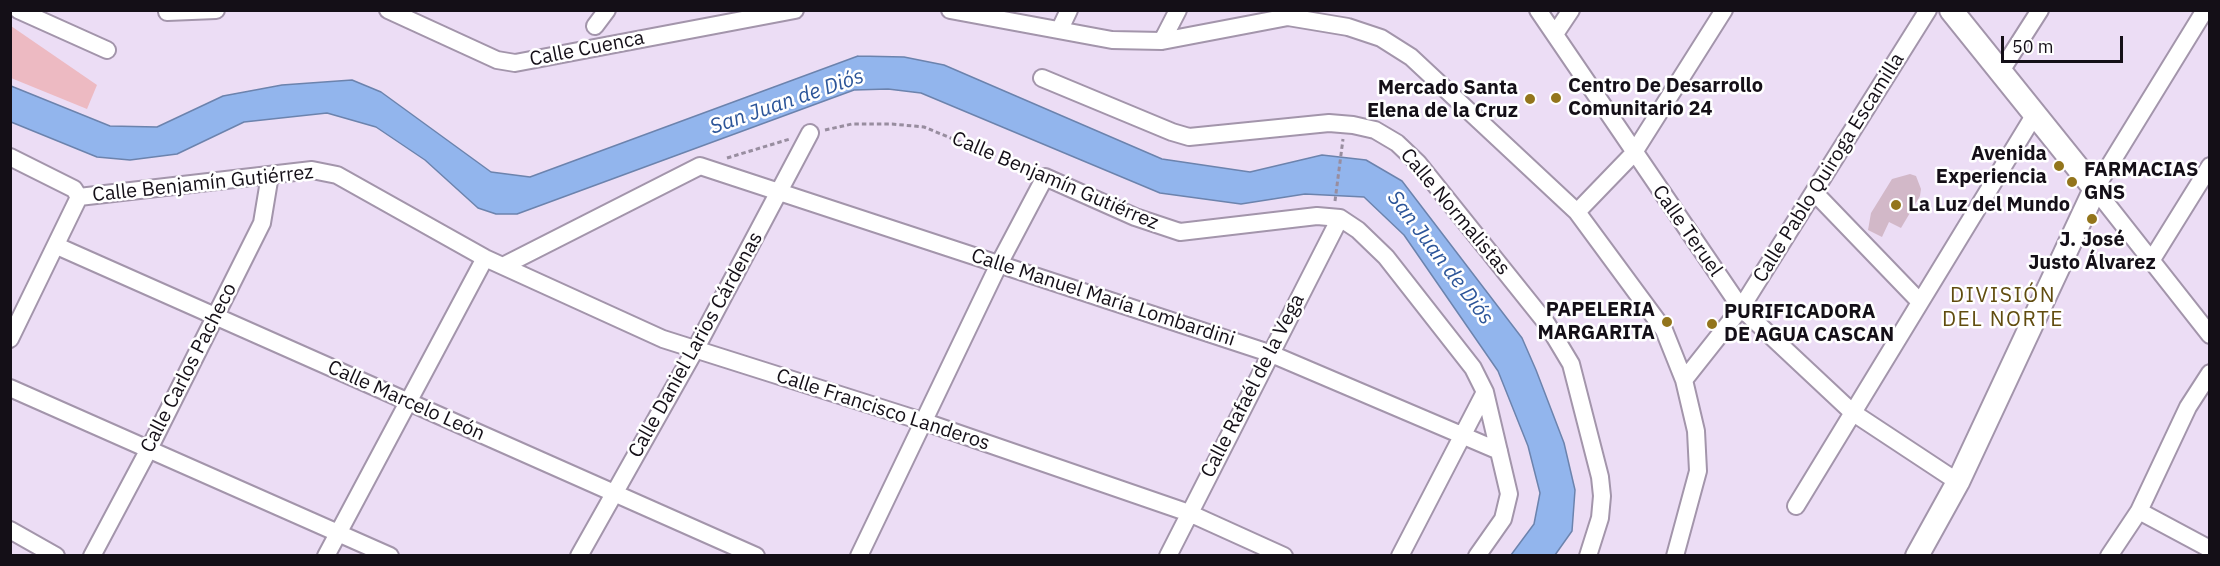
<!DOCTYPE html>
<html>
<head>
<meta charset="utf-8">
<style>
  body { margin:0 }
  #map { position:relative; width:2220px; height:566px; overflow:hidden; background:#ecddf5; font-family:"IBM Plex Sans",sans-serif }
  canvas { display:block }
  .frame { position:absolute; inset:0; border:12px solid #140f17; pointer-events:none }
  .scale { position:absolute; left:2001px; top:36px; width:122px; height:27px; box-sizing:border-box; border:3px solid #140f17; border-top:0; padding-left:8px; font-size:18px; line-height:21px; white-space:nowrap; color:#140f17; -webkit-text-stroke:4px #fff; paint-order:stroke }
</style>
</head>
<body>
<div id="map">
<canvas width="2220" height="566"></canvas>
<div class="frame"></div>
<div class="scale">50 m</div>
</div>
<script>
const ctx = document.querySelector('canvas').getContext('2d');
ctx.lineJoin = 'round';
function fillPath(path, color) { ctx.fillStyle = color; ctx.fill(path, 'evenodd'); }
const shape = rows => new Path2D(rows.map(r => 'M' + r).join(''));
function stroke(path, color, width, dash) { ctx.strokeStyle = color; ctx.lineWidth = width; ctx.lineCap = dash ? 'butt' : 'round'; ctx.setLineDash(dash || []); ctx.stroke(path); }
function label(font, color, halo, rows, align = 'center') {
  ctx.font = font + ' "IBM Plex Sans",sans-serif'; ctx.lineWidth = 5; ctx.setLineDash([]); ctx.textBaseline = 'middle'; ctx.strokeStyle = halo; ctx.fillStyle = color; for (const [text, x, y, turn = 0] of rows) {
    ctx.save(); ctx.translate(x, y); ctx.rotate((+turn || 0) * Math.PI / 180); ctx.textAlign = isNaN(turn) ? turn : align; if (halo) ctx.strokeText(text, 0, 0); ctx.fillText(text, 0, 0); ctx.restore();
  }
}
fillPath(shape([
  [11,26,97,85,87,109,11,78]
]), '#edbac2');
const water = shape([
  [858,56,904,57,944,65,1162,159,1250,172,1322,155,1366,160,1402,181,1522,338,1536,370,1564,443,1575,490,1572,531,1555,555,1511,555,1534,524,1540,493,1528,446,1498,371,1404,235,1364,197,1305,194,1241,204,1160,193,921,93,888,89,854,90,517,214,496,214,478,208,425,160,376,127,327,113,244,122,177,154,130,160,97,157,11,122,11,86,110,126,157,127,223,96,282,85,352,80,381,92,491,172,530,177,858,56]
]);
fillPath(water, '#92b5ed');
stroke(water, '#6c83ad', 1.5);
fillPath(shape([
  [1910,174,1916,176,1921,189,1920,196,1901,228,1889,222,1882,237,1868,230,1871,213,1892,179]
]), '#d2b8c8');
const street = shape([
  [18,10,107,50],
  [388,10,497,60,515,63,795,10],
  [950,10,1112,40,1162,41,1288,17,1348,27,1381,38,1411,57,1577,212,1664,330,1684,380,1696,431,1698,471,1675,556],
  [1538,10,1741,308,1852,412,1958,482],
  [2205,10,2095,189,2210,335],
  [167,12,216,10],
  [595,26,607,10],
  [1060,29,1069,10],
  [1555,34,1571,10],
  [1162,41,1178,10],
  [2001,71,2040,10],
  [1042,78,1172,132,1189,137,1329,123,1353,125,1375,130,1397,143,1418,163,1547,324,1571,364,1600,477,1602,496,1600,518,1588,556],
  [10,157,74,189,79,197],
  [1814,192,1920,302],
  [79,197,312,170,337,175,485,258,663,339,925,422,1189,513,1284,556],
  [1577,212,1633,154,1724,10],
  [57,246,756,556],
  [2151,261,2210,166],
  [503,266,700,166,1269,353,1499,451],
  [10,339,79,197],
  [1684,380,1741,308,1928,10],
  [10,388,390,556],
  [1796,506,2035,114],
  [2139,511,2210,549],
  [10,530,56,556],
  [92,556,149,449,262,223,270,175],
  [326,556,485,258],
  [579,556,695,350,810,133],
  [859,556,999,264,1045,177,1135,217,1180,232,1317,216,1340,218,1358,230,1386,257,1473,368,1485,392,1509,494,1503,519,1477,556],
  [1168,556,1340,218],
  [1400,556,1485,392],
  [2109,556,2139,511,2188,407,2210,373]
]);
const secondary = shape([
  [1917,556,1958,482,2095,189,1951,10]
]);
stroke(street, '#a395ab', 20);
stroke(secondary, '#a395ab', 26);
stroke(shape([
  [825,130,852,124,892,124,924,127,1031,171],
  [727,158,790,139],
  [1335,201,1343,139]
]), '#988d9f', 3, [4.5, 3]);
stroke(street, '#fff', 16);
stroke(secondary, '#fff', 22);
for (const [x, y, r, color] of [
  [1556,98,6,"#93751c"],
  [1530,99,6,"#93751c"],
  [2059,166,6,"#93751c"],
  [2072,182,6,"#93751c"],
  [1896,205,6,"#93751c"],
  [2092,219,6,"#93751c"],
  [1667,322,6,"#93751c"],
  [1712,324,6,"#93751c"]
]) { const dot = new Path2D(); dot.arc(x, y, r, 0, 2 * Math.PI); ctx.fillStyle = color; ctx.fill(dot); stroke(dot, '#fff', 2); }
label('20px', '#140f17', '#fff', [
  ["Calle Cuenca",587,49,-11],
  ["Calle Pablo Quiroga Escamilla",1829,168,-58],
  ["Calle Benjamín Gutiérrez",1055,181,23],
  ["Calle Benjamín Gutiérrez",203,184,-6],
  ["Calle Normalistas",1455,212,50],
  ["Calle Teruel",1687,231,55],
  ["Calle Manuel María Lombardini",1103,298,18],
  ["Calle Daniel Larios Cárdenas",696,345,-61],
  ["Calle Carlos Pacheco",189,368,-63],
  ["Calle Rafaél de la Vega",1253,386,-63],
  ["Calle Marcelo León",406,401,24],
  ["Calle Francisco Landeros",883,410,18]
]);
label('bold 20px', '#140f17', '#fff', [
  ["Centro De Desarrollo",1568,86],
  ["Comunitario 24",1568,109],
  ["Mercado Santa",1518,88,"right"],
  ["Elena de la Cruz",1518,111,"right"],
  ["Avenida",2047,154,"right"],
  ["Experiencia",2047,177,"right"],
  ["FARMACIAS",2084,170],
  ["GNS",2084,193],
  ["La Luz del Mundo",1908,205],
  ["J. José",2092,240,"center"],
  ["Justo Álvarez",2092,263,"center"],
  ["PAPELERIA",1655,310,"right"],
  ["MARGARITA",1655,333,"right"],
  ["PURIFICADORA",1724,312],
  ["DE AGUA CASCAN",1724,335]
], 'left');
label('italic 21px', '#2c5599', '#fff', [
  ["San Juan de Diós",787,102,-19],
  ["San Juan de Diós",1440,258,53]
]);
ctx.letterSpacing = '1.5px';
label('21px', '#614c0f', '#fff', [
  ["DIVISIÓN",2003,296],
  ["DEL NORTE",2003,320]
]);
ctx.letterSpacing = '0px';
</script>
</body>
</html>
